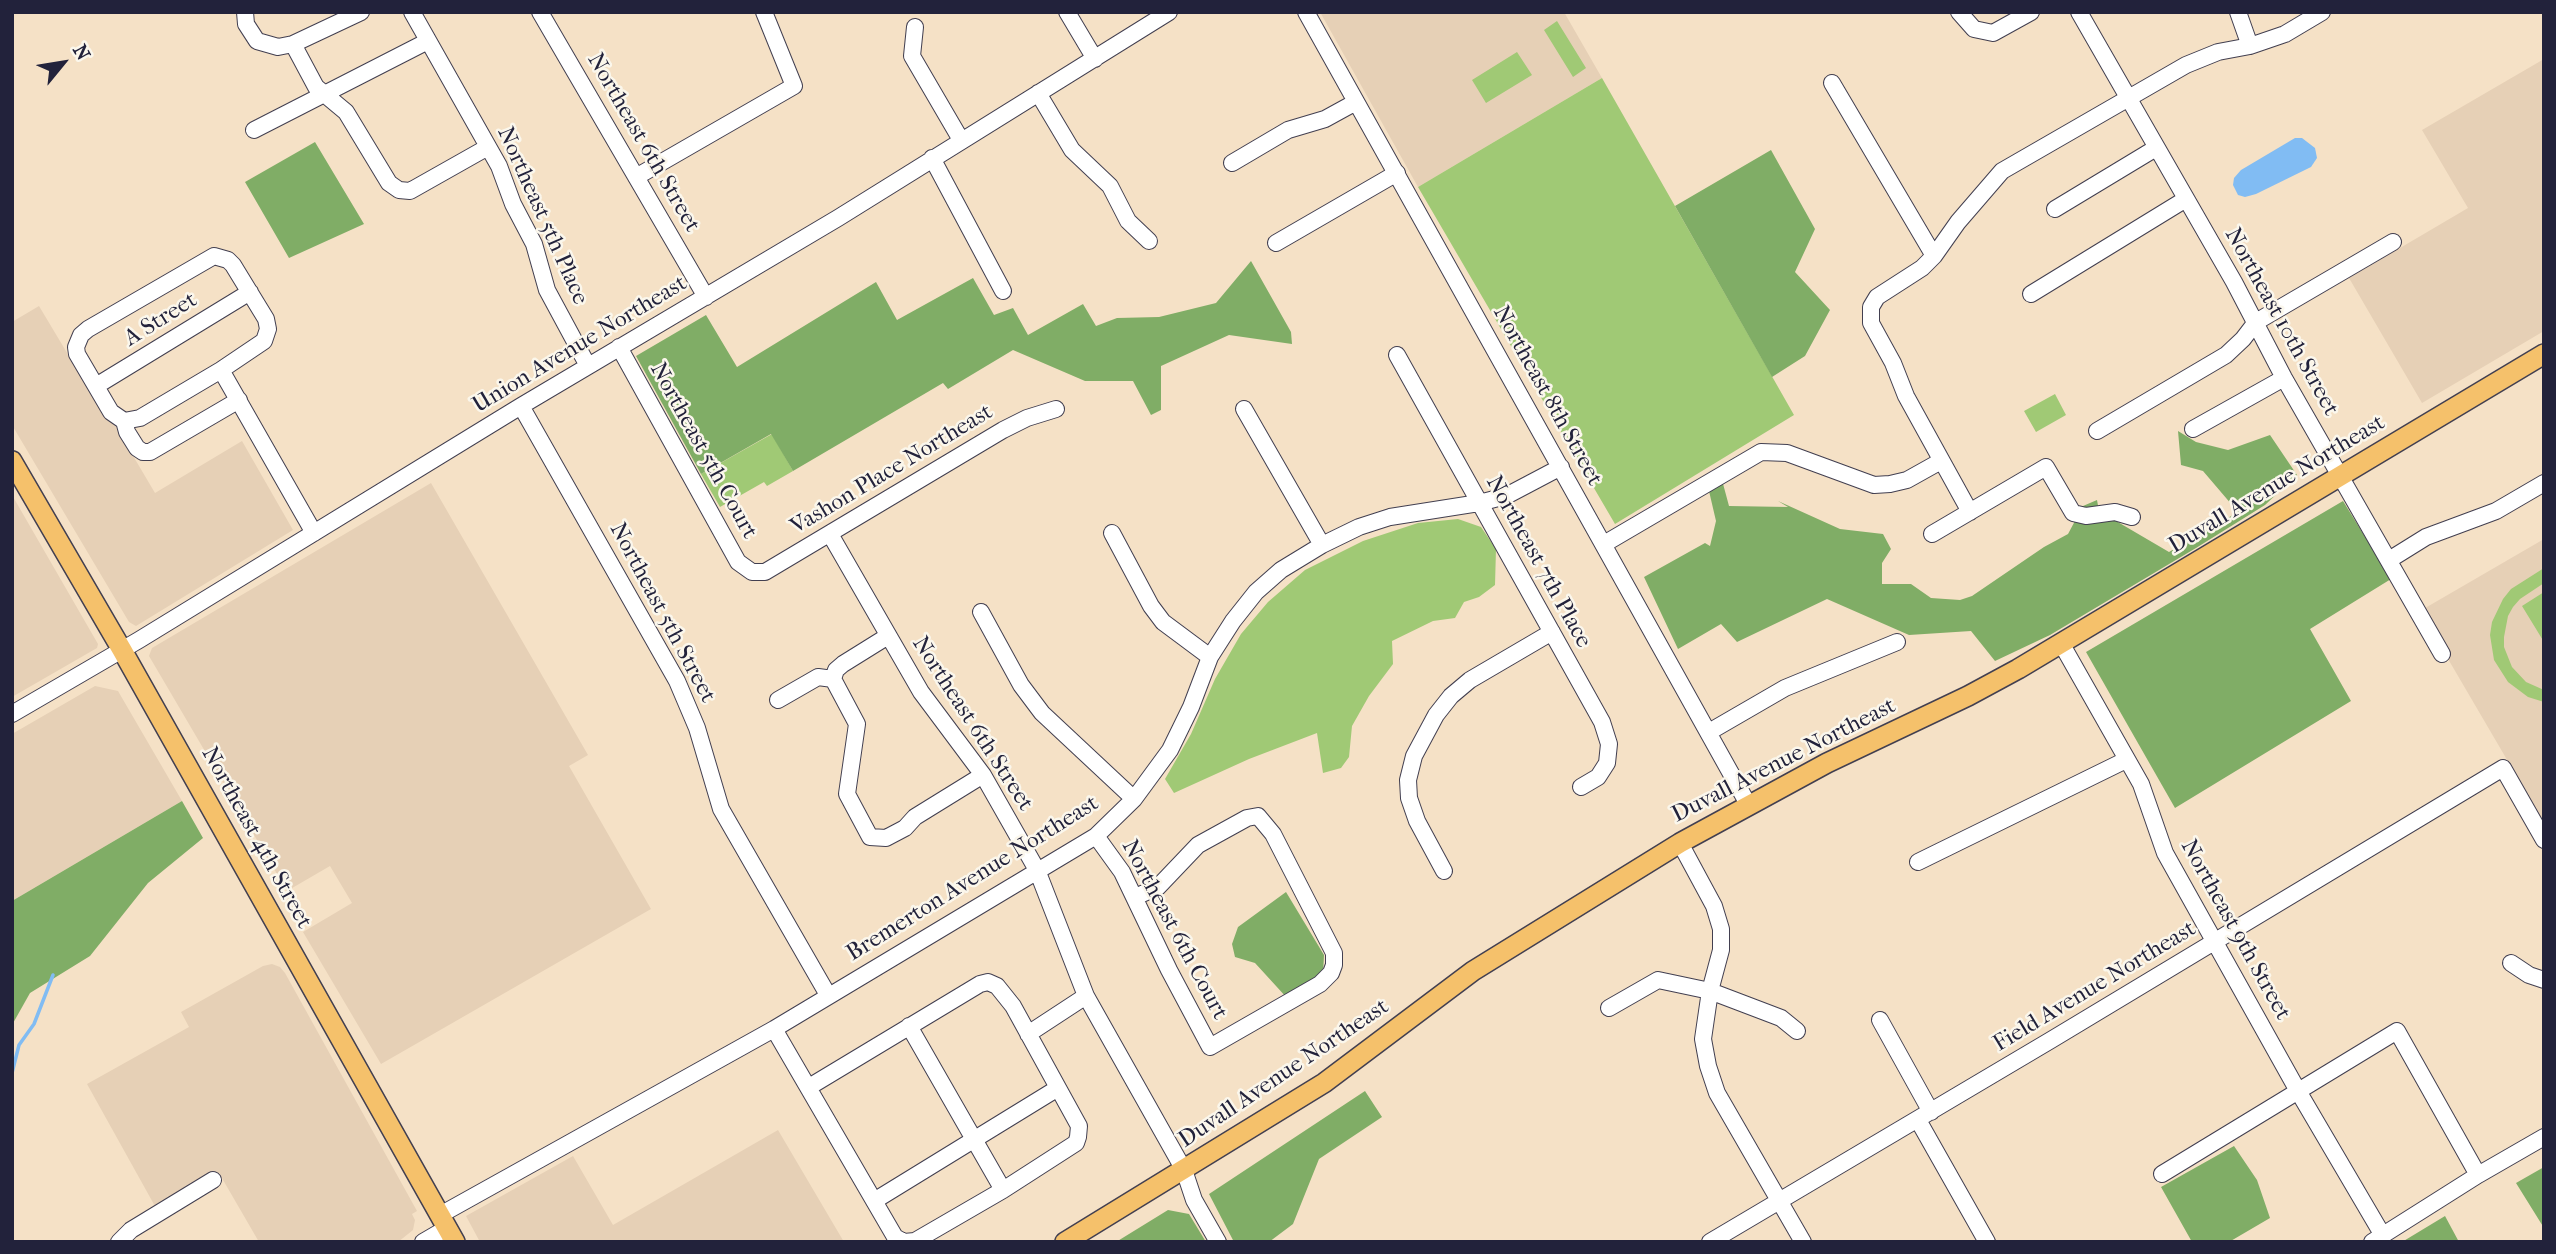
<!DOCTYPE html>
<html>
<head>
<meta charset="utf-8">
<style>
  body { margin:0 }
  #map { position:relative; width:2556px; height:1254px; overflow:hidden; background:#f5e1c6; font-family:"IM FELL French Canon",serif }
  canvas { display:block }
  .frame { position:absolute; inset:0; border:14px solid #22223b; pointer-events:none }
  .north { position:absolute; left:28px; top:28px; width:70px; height:70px; -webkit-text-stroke:5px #fbf7ec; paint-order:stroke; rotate:60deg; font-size:19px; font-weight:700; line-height:28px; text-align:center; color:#22223b }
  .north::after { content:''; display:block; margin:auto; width:24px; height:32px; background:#22223b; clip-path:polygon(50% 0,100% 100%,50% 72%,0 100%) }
</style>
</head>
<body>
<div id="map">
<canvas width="2556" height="1254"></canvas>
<div class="frame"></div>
<div class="north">N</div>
</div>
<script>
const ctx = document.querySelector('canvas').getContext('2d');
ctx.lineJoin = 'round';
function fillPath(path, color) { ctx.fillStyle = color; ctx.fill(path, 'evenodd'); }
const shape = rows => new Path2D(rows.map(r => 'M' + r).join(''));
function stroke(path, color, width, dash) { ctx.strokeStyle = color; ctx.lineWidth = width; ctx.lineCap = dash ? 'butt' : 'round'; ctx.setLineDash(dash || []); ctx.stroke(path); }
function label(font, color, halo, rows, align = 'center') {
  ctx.font = font + ' "IM FELL French Canon",serif'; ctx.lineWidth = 5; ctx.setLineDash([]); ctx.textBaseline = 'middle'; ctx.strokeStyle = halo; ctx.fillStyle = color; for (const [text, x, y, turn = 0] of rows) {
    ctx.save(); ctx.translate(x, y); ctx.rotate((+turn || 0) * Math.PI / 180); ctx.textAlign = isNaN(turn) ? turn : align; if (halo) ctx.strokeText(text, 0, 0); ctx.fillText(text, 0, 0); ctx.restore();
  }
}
fillPath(shape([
  [1320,12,1564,12,1602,78,1418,187],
  [2544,59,2544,331,2422,403,2349,278,2468,208,2422,130],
  [39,306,106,418,116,427,155,493,242,441,293,530,136,626,129,622,12,425,12,322],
  [431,483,588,755,569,766,651,909,381,1064,303,932,352,903,330,866,287,891,149,656,152,648],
  [12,495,98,644,97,648,12,697],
  [2544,539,2544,823,2420,611],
  [95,686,118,691,182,801,12,901,12,734],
  [272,964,280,967,285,973,417,1211,412,1214,415,1220,413,1230,398,1242,259,1242,219,1173,156,1208,87,1084,189,1027,181,1012,263,966],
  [778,1130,844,1242,480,1242,466,1216,573,1156,613,1225]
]), '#e6d0b6');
fillPath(shape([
  [1557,21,1586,68,1573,77,1544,30],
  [1517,52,1532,75,1486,103,1472,80],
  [1602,78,1794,415,1615,524,1418,187],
  [2055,394,2066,415,2036,432,2024,411],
  [772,434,793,471,767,486,764,482,720,507,701,474],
  [1458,519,1481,527,1496,549,1495,585,1479,597,1464,602,1455,618,1433,621,1392,641,1393,664,1369,696,1352,726,1349,757,1341,768,1323,773,1317,733,1249,759,1174,793,1165,779,1191,734,1215,679,1241,634,1268,602,1305,570,1363,541,1418,523],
  [2544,568,2544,583,2520,599,2513,607,2508,616,2504,637,2504,647,2512,667,2526,682,2544,690,2544,702,2528,697,2508,682,2494,660,2490,635,2492,622,2503,599,2511,589],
  [2544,592,2544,642,2522,606]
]), '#a0c975');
fillPath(shape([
  [315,142,364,224,289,258,245,182],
  [1771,150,1815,229,1795,272,1830,310,1805,356,1772,377,1675,206],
  [1251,261,1291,332,1292,344,1229,335,1161,366,1161,410,1151,415,1133,381,1085,381,1013,350,948,389,943,383,793,471,771,434,701,474,636,356,706,315,737,367,876,282,897,320,973,278,994,315,1013,308,1028,335,1083,304,1096,326,1117,318,1159,317,1216,303],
  [2178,431,2196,442,2228,450,2270,435,2297,475,2265,505,2196,548,2050,635,1995,661,1971,631,1909,635,1827,599,1737,642,1721,624,1678,649,1644,577,1705,543,1710,546,1716,521,1709,491,1722,480,1729,506,1788,507,1778,501,1840,529,1883,534,1891,549,1882,563,1882,584,1911,584,1931,598,1960,600,1972,596,2044,547,2068,534,2083,506,2097,500,2099,511,2169,552,2238,512,2203,471,2181,465],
  [2343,501,2391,579,2310,629,2351,701,2175,808,2086,652],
  [182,801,203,838,148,883,90,956,30,993,12,1025,12,901],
  [1286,892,1324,955,1323,975,1287,998,1255,963,1235,957,1232,944,1238,927],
  [1365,1091,1382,1117,1319,1159,1293,1224,1269,1242,1234,1242,1209,1194],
  [2234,1146,2257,1180,2270,1218,2229,1242,2192,1242,2161,1187],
  [2544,1167,2544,1228,2516,1183],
  [1168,1210,1189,1214,1206,1242,1116,1242],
  [2445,1216,2459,1242,2402,1242]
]), '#80ad66');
fillPath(shape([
  [2295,138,2302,138,2315,148,2317,158,2311,167,2256,194,2245,197,2238,195,2233,185,2234,178,2241,170]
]), '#81bcf3');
stroke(shape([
  [12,1073,19,1045,34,1024,53,975]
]), '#81bcf3', 3.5);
const minor = shape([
  [245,12,246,24,257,41,278,47,293,44,316,87,346,112,389,183,399,190,410,191,488,147],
  [412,12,499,166,513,204,534,244,547,290,588,366],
  [540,12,706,297],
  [1067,12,1095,59],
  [1306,12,1748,804],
  [1959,12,1974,29,1993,33,2031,12],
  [2079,12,2234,282,2284,378,2442,654],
  [2238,12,2250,46],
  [915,27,912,56,961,140],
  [293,44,361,12],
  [1832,83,1934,256],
  [1038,93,1072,150,1110,186,1128,221,1149,241],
  [254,130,428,41],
  [932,158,1003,291],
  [1232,163,1288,130,1325,119,1356,102],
  [636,177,794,86,764,12],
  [2055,209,2156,148],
  [1276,243,1397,173],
  [2031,294,2186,199],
  [619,347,738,562,752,572,765,572,1003,430,1027,418,1056,409],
  [1397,355,1602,722,1609,744,1607,763,1598,777,1581,787],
  [221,370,314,533],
  [96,386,250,292],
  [521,406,677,681,697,728,721,809,828,995],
  [1244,409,1322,545],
  [124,421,140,418,221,370,264,341,268,329,266,319,233,265,228,260,214,256,88,329,81,335,76,347,77,354,111,412,124,421,127,432,137,448,143,452,150,452,239,400],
  [2193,429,2284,378],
  [2097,431,2226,355,2243,339,2256,322,2393,242],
  [1970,512,1906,396,1893,363,1871,323,1871,307,1877,297,1922,268,1934,256,1958,222,2002,171,2186,65,2218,52,2250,46,2285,34,2322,12],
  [1112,533,1151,606,1163,622,1210,657],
  [830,534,921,692,983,775,1037,870,1086,996,1184,1170,1194,1200,1218,1242],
  [1932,534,2046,467,2073,513,2086,516,2115,512,2132,517],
  [1604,544,1761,452,1787,453,1874,485,1890,484,1907,480,1941,461],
  [2389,560,2426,537,2496,511,2544,483],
  [981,612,1021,685,1042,713,1134,799],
  [2061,643,2141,784,2165,853,2298,1091,2382,1234],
  [833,679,857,724,847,794,870,837,886,838,905,828,915,817,983,775],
  [778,700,818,677,833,679,836,670,843,664,888,636],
  [12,714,139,640,521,406,838,218,1169,12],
  [1709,732,1785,688,1897,642],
  [1096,836,1122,872,1169,970,1210,1047,1320,984,1331,973,1334,965,1334,953,1273,834,1258,816,1247,818,1198,845,1158,887,1135,897],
  [1680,843,1714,906,1721,929,1721,950,1710,991,1703,1039,1708,1066,1717,1093,1803,1242],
  [1918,862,2126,760],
  [1444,871,1417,821,1409,798,1408,780,1414,756,1436,715,1451,696,1470,680,1552,632],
  [2511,963,2529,975,2544,980],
  [1609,1008,1658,980,1710,991,1781,1018,1797,1031],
  [1880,1020,1931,1112],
  [909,1026,1003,1190],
  [774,1029,895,1237,904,1242,915,1241,1003,1190,1076,1143,1078,1137,1079,1126,1013,1006,997,986,988,982,980,984,809,1087],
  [1028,1034,1086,996],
  [1918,1120,1987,1242],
  [2162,1174,2397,1031,2478,1175],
  [874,1201,1058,1088],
  [440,1215,774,1029,1096,836,1134,799,1170,750,1191,707,1210,657,1233,621,1256,592,1281,570,1322,545,1359,527,1390,517,1479,503,1506,496,1561,467],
  [119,1242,131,1230,213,1180],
  [423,1242,447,1228],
  [1710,1242,2051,1040,2503,768,2544,840],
  [2372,1242,2478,1175,2544,1137]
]);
const major = shape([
  [12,461,122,650,455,1242],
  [1065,1242,1324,1083,1473,971,1680,843,1827,763,1968,696,2018,669,2544,354]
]);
stroke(minor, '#423f50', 18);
stroke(major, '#423f50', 22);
stroke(minor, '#fff', 16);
stroke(major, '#f5c16b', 19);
label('23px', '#22223b', '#fbf7ec', [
  ["Northeast 6th Street",643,143,60],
  ["Northeast 5th Place",542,216,66],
  ["A Street",161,320,-32],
  ["Northeast 10th Street",2281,322,61],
  ["Union Avenue Northeast",580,345,-31],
  ["Northeast 8th Street",1547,396,61],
  ["Northeast 5th Court",703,451,61],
  ["Vashon Place Northeast",892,470,-31],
  ["Duvall Avenue Northeast",2277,485,-31],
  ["Northeast 7th Place",1538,562,61],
  ["Northeast 5th Street",662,613,62],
  ["Northeast 6th Street",972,724,57],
  ["Duvall Avenue Northeast",1784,761,-27],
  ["Northeast 4th Street",256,838,61],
  ["Bremerton Avenue Northeast",973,879,-32],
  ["Northeast 6th Court",1174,930,62],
  ["Northeast 9th Street",2235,930,61],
  ["Field Avenue Northeast",2095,987,-31],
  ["Duvall Avenue Northeast",1284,1074,-34]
]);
</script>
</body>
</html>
